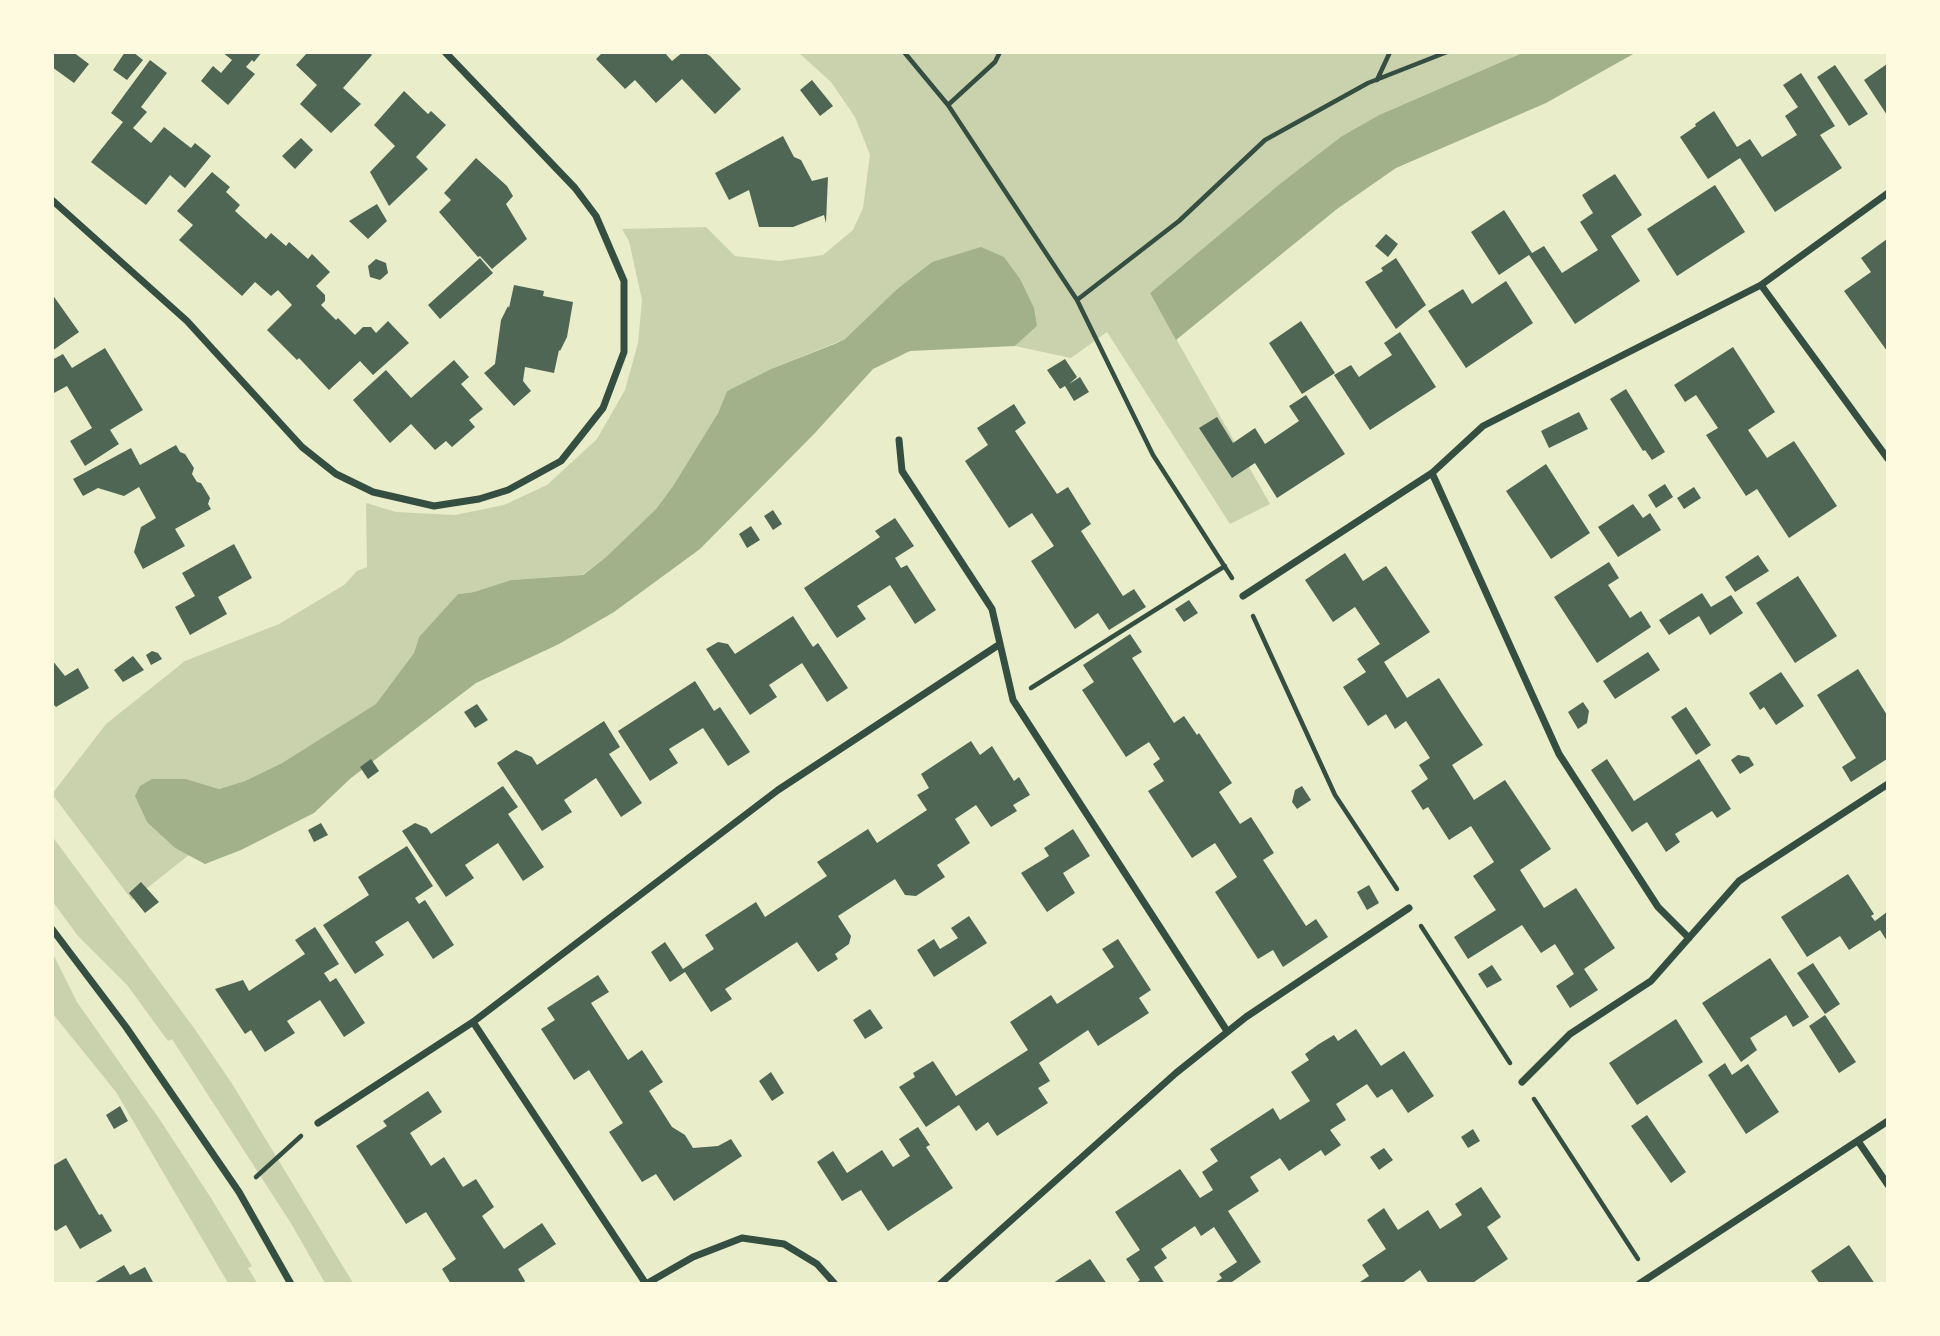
<!DOCTYPE html>
<html>
<head>
<meta charset="utf-8">
<style>
  body { margin:0 }
  #map { position:relative; width:1940px; height:1336px; overflow:hidden; background:#e9edc9; font-family:Montserrat,sans-serif }
  canvas { display:block }
  .frame { position:absolute; inset:0; border:54px solid #fefae0; pointer-events:none }
</style>
</head>
<body>
<div id="map">
<canvas width="1940" height="1336"></canvas>
<div class="frame"></div>
</div>
<script>
const ctx = document.querySelector('canvas').getContext('2d');
ctx.lineJoin = 'round';
function fillPath(path, color) { ctx.fillStyle = color; ctx.fill(path, 'evenodd'); }
const shape = rows => new Path2D(rows.map(r => 'M' + r).join(''));
function stroke(path, color, width, dash) { ctx.strokeStyle = color; ctx.lineWidth = width; ctx.lineCap = dash ? 'butt' : 'round'; ctx.setLineDash(dash || []); ctx.stroke(path); }
fillPath(shape([
  [799,53,1522,53,1379,115,1342,136,1150,293,1270,504,1230,524,1107,332,1071,358,1015,346,1037,326,932,262,897,289,845,339,771,369,727,391,718,413,673,486,656,509,606,557,582,575,511,580,474,592,458,594,419,637,414,653,377,704,282,763,245,781,219,789,186,779,175,848,189,855,132,900,52,794,106,724,185,661,279,624,344,585,357,571,367,567,366,503,396,512,455,515,504,505,547,485,597,439,625,390,638,343,642,300,629,241,622,229,706,227,735,256,779,261,823,255,853,230,863,208,870,155,855,117,831,82],
  [52,836,194,1028,231,1082,353,1283,325,1283,292,1225,172,1039,168,1041,127,985,78,936,53,902],
  [53,954,77,1002,160,1120,211,1198,252,1266,248,1268,257,1283,228,1283,116,1092,53,1014]
]), '#cad2ad');
fillPath(shape([
  [1522,53,1635,53,1546,103,1396,168,1337,209,1176,340,1150,293,1280,184,1342,136,1379,115],
  [981,247,1004,257,1020,279,1034,308,1037,326,1015,346,910,351,873,369,815,433,700,549,614,612,559,644,476,683,351,778,314,813,241,850,205,864,175,848,147,822,135,796,140,786,152,779,186,779,219,789,245,781,282,763,376,704,414,653,419,637,458,594,474,592,511,580,583,575,606,557,656,509,673,486,718,413,727,391,771,369,837,343,845,339,897,289,932,262]
]), '#a3b18a');
fillPath(shape([
  [52,52,73,52,89,64,74,83,52,67],
  [125,52,133,52,143,60,127,80,113,70],
  [222,52,262,52,254,62,252,60,246,67,255,74,228,105,201,81,213,66,221,73,232,60],
  [308,52,369,52,372,55,343,88,361,104,331,133,300,104,317,85,296,65],
  [603,52,664,52,672,61,683,52,703,52,710,56,741,89,715,114,682,79,656,103,635,80,625,89,596,59],
  [150,60,167,73,141,107,147,112,133,128,151,143,164,127,191,148,195,143,211,156,185,188,170,175,146,205,91,162,123,122,111,113],
  [1887,64,1887,115,1864,80],
  [1835,65,1868,114,1849,126,1817,77],
  [1801,73,1835,126,1820,135,1842,168,1775,212,1740,158,1708,179,1680,137,1696,126,1695,124,1714,111,1737,147,1750,139,1762,157,1797,135,1785,116,1798,107,1783,85],
  [812,80,833,106,820,116,800,90],
  [404,91,428,114,431,111,446,125,416,157,428,169,389,206,370,172,395,146,374,125],
  [783,136,794,157,801,160,812,181,828,177,826,223,824,215,793,227,759,227,749,190,729,200,715,173],
  [301,138,313,150,295,169,282,156],
  [476,158,507,186,513,196,506,204,527,239,492,269,480,256,478,257,439,212,451,200,444,193],
  [212,172,230,187,226,192,240,205,235,211,266,239,271,233,286,246,289,242,308,259,312,254,330,272,316,286,325,295,325,301,321,305,336,320,338,318,355,335,363,327,371,327,376,333,388,321,409,343,373,375,360,361,329,390,299,358,297,360,267,330,292,305,278,290,271,296,255,282,242,296,179,240,193,225,177,211],
  [1615,174,1642,215,1611,236,1640,281,1575,324,1529,255,1499,275,1471,232,1504,210,1532,253,1544,246,1562,273,1598,250,1580,222,1593,213,1582,195],
  [1715,185,1745,232,1677,276,1647,229],
  [377,204,387,221,368,239,349,221],
  [1386,234,1398,244,1388,257,1375,246],
  [1887,239,1887,351,1844,291,1871,272,1861,258],
  [480,258,493,273,440,319,428,305],
  [1396,258,1426,305,1396,329,1365,282,1383,271,1381,268],
  [376,259,386,263,388,273,380,280,370,277,368,266],
  [1506,281,1533,323,1466,368,1428,311,1463,289,1472,304],
  [514,285,544,291,543,296,573,302,567,337,560,351,559,350,554,373,525,367,523,381,531,391,514,406,484,373,495,364,501,320,508,306,509,308],
  [52,294,79,332,52,351],
  [1301,321,1335,373,1302,394,1269,343],
  [1400,332,1436,387,1370,430,1334,375,1351,365,1359,377,1375,366,1392,355,1384,343],
  [1733,347,1775,412,1748,430,1767,458,1794,441,1837,506,1789,538,1757,489,1746,496,1706,435,1718,428,1696,395,1685,402,1674,385],
  [105,348,143,410,110,430,119,444,85,466,70,441,92,428,67,386,52,394,52,360,63,354,72,368],
  [1065,359,1077,377,1069,384,1080,377,1089,392,1074,401,1065,386,1060,389,1047,370],
  [454,360,469,377,461,384,483,409,469,420,475,427,452,447,446,441,435,450,411,424,390,443,353,400,386,370,411,398],
  [1626,389,1665,452,1652,460,1645,450,1643,451,1610,399],
  [1306,395,1345,454,1277,498,1255,463,1232,478,1199,428,1217,417,1233,443,1255,428,1265,444,1299,421,1289,406],
  [1014,404,1026,423,1015,431,1057,494,1068,487,1091,524,1081,531,1123,596,1134,589,1146,607,1109,630,1098,613,1075,629,1031,561,1054,546,1032,513,1009,528,965,461,988,445,977,428],
  [1579,412,1588,429,1549,448,1541,431],
  [176,445,180,452,185,454,194,468,192,474,197,482,201,483,210,498,208,504,211,509,175,529,185,546,143,569,134,552,141,527,156,518,139,487,124,496,98,488,83,496,73,479,131,448,140,465],
  [1546,464,1590,533,1551,559,1506,491],
  [1665,484,1673,497,1656,508,1648,495],
  [1694,487,1701,498,1684,509,1677,498],
  [1633,504,1643,518,1650,513,1661,530,1618,557,1598,527],
  [773,510,782,524,773,530,764,516],
  [895,518,914,546,895,558,901,568,907,565,936,610,915,624,890,585,857,606,866,619,837,638,804,588,880,537,875,531],
  [751,526,760,540,747,548,739,534],
  [234,544,252,578,218,597,227,614,190,635,175,607,195,596,182,573],
  [1345,553,1363,581,1386,566,1430,632,1384,662,1407,698,1439,678,1461,712,1483,745,1452,765,1474,800,1505,780,1551,849,1520,870,1544,908,1576,888,1615,948,1584,969,1598,990,1570,1008,1556,986,1574,974,1555,944,1541,953,1522,925,1468,959,1454,937,1496,910,1473,876,1494,862,1471,826,1449,840,1428,807,1423,810,1411,791,1428,779,1419,765,1430,758,1406,721,1395,729,1386,714,1368,726,1343,687,1366,672,1357,659,1380,644,1355,607,1333,622,1305,580],
  [1758,555,1769,571,1735,592,1725,577],
  [1609,562,1619,578,1608,585,1630,618,1641,611,1651,627,1597,663,1554,597],
  [1798,576,1837,636,1795,663,1756,603],
  [1702,593,1711,607,1731,595,1743,613,1710,635,1699,616,1669,635,1659,620],
  [1189,600,1198,613,1184,622,1175,609],
  [793,616,813,647,818,643,848,688,827,702,802,663,769,685,777,697,750,715,706,649,718,642,728,644,735,654],
  [1130,634,1142,652,1132,658,1174,723,1184,716,1197,735,1199,733,1232,783,1219,792,1240,824,1251,817,1262,834,1274,853,1263,860,1306,926,1316,919,1328,937,1283,967,1273,950,1258,959,1215,892,1237,877,1215,843,1192,858,1148,791,1164,781,1153,764,1160,759,1149,742,1126,757,1082,690,1094,682,1083,665],
  [152,651,158,653,162,659,151,665,146,655],
  [1648,652,1660,670,1615,699,1603,681],
  [133,656,144,670,123,682,114,670],
  [52,660,65,676,78,668,89,688,56,707,52,703],
  [1858,669,1887,715,1887,759,1851,782,1842,767,1856,758,1817,695],
  [1781,672,1804,706,1776,725,1764,707,1760,710,1749,693],
  [695,681,714,711,720,707,750,752,728,766,703,728,669,749,678,763,650,781,618,731],
  [1583,702,1589,711,1587,723,1578,729,1568,712],
  [477,704,488,720,475,728,464,712],
  [1686,707,1711,745,1696,755,1671,717],
  [604,721,620,747,609,754,642,803,621,817,596,778,564,800,572,812,542,831,497,763,516,750,532,757,537,765],
  [971,741,980,755,992,746,1014,781,1019,777,1030,795,1013,805,1017,811,991,827,976,805,955,819,970,843,937,865,945,877,916,896,905,895,895,879,838,916,851,936,849,944,835,954,838,959,818,972,797,942,725,989,732,999,711,1012,685,972,670,982,651,952,665,942,683,969,714,949,705,935,756,902,765,917,827,876,817,862,868,829,877,843,927,810,917,795,929,788,921,774],
  [1738,755,1749,757,1754,765,1740,774,1731,760],
  [371,759,379,771,368,779,360,767],
  [1607,759,1634,801,1699,759,1731,809,1717,818,1712,811,1675,834,1680,842,1666,852,1647,822,1632,832,1591,770],
  [503,786,518,807,508,814,544,867,523,881,498,843,465,865,474,878,446,897,402,831,415,823,427,828,431,834],
  [1302,786,1311,800,1297,809,1292,802,1295,790],
  [321,823,328,835,314,842,308,830],
  [1073,829,1090,856,1063,873,1075,893,1047,912,1021,873,1049,856,1044,848],
  [407,846,433,886,415,898,419,904,425,900,454,945,433,959,408,921,375,942,384,955,355,974,323,925,369,895,358,877],
  [1848,874,1874,914,1871,916,1875,921,1887,912,1887,941,1880,930,1849,950,1840,936,1807,957,1781,917],
  [141,882,159,902,145,913,129,893],
  [1369,885,1379,903,1367,910,1357,892],
  [969,916,987,943,934,977,917,950,934,939,940,949,958,938,951,928],
  [315,927,339,964,324,973,330,982,336,978,365,1023,344,1037,320,1000,287,1021,295,1033,265,1052,251,1030,245,1034,215,989,243,980,249,991,305,954,295,940],
  [1118,939,1151,990,1139,998,1149,1013,1098,1046,1088,1030,1039,1063,1050,1081,1038,1088,1048,1103,997,1136,988,1122,976,1131,959,1105,926,1127,899,1087,915,1077,913,1073,933,1061,956,1096,1028,1050,1010,1022,1051,995,1057,1004,1114,967,1102,949],
  [1770,958,1809,1017,1793,1027,1786,1015,1750,1038,1757,1050,1741,1062,1702,1003],
  [1813,963,1840,1004,1825,1014,1797,973],
  [1492,965,1502,980,1487,988,1478,974],
  [598,975,609,992,591,1003,628,1060,642,1050,663,1082,649,1091,672,1127,685,1135,693,1148,718,1146,731,1139,742,1156,674,1201,656,1174,642,1182,609,1132,623,1123,589,1070,574,1080,541,1029,555,1020,547,1008],
  [870,1009,883,1028,865,1039,853,1020],
  [1825,1015,1856,1062,1839,1073,1809,1026],
  [1676,1019,1703,1062,1637,1105,1609,1063],
  [1356,1029,1381,1066,1404,1051,1434,1096,1408,1113,1392,1089,1377,1098,1367,1084,1336,1104,1346,1120,1330,1130,1341,1145,1325,1156,1321,1150,1289,1171,1280,1158,1250,1177,1259,1191,1228,1211,1261,1262,1229,1284,1213,1284,1222,1278,1219,1274,1237,1262,1214,1227,1201,1236,1195,1226,1161,1249,1167,1258,1154,1267,1165,1284,1135,1284,1140,1280,1126,1259,1140,1250,1115,1212,1180,1169,1200,1198,1213,1190,1202,1172,1218,1161,1210,1149,1273,1108,1280,1120,1310,1101,1291,1072,1309,1060,1305,1054,1319,1044,1334,1035,1338,1041],
  [1725,1063,1732,1075,1748,1064,1779,1112,1746,1134,1708,1075],
  [771,1072,784,1093,772,1101,759,1081],
  [428,1091,442,1112,410,1133,431,1166,444,1157,463,1187,476,1179,494,1207,482,1216,504,1249,542,1223,556,1244,518,1269,525,1281,522,1284,451,1284,442,1269,456,1259,426,1212,406,1224,356,1146,387,1126,383,1121],
  [120,1106,128,1121,114,1129,106,1115],
  [1647,1115,1686,1172,1671,1183,1631,1126],
  [918,1127,930,1145,926,1147,953,1188,888,1231,861,1190,842,1201,817,1162,833,1151,847,1173,882,1150,893,1167,910,1156,899,1139],
  [1473,1129,1480,1141,1468,1148,1461,1137],
  [1384,1148,1393,1160,1379,1170,1370,1157],
  [66,1158,99,1215,102,1214,112,1231,80,1249,66,1225,56,1231,52,1228,52,1166],
  [1481,1187,1501,1217,1487,1227,1508,1259,1471,1284,1429,1284,1420,1270,1401,1284,1357,1284,1369,1276,1362,1265,1386,1249,1367,1220,1384,1208,1398,1230,1428,1210,1440,1229,1462,1215,1455,1204],
  [1849,1245,1875,1284,1820,1284,1811,1271],
  [1090,1259,1107,1284,1052,1284,1059,1279],
  [124,1265,130,1275,145,1267,154,1284,92,1284]
]), '#4f6655');
stroke(shape([
  [904,52,948,105,1077,300,1153,455,1232,578],
  [1377,80,1390,52],
  [948,105,995,62,1000,52],
  [1077,300,1179,221,1265,140,1368,83,1447,52],
  [1253,616,1335,795,1397,889],
  [1031,688,1225,566],
  [1421,926,1510,1063],
  [1534,1099,1638,1259],
  [256,1177,301,1136]
]), '#344e41', 4.5);
stroke(shape([
  [52,200,187,321,302,447,336,474,373,492,434,506,479,499,508,490,561,461,603,408,624,352,624,281,596,216,575,188,445,52],
  [1761,285,1888,459],
  [899,440,902,471,992,609,1013,700,1227,1031],
  [1432,473,1559,754,1658,907,1689,938],
  [1243,596,1432,473,1483,426,1761,285,1888,193],
  [52,929,126,1027,239,1192,291,1284],
  [473,1022,646,1284],
  [1522,1082,1570,1034,1651,981,1739,881,1888,784],
  [318,1123,473,1022,778,790,1000,644],
  [1858,1141,1888,1185],
  [646,1284,693,1257,742,1238,784,1244,817,1264,835,1284],
  [940,1284,1176,1073,1246,1017,1409,908],
  [1639,1284,1888,1121]
]), '#344e41', 7);
</script>
</body>
</html>
